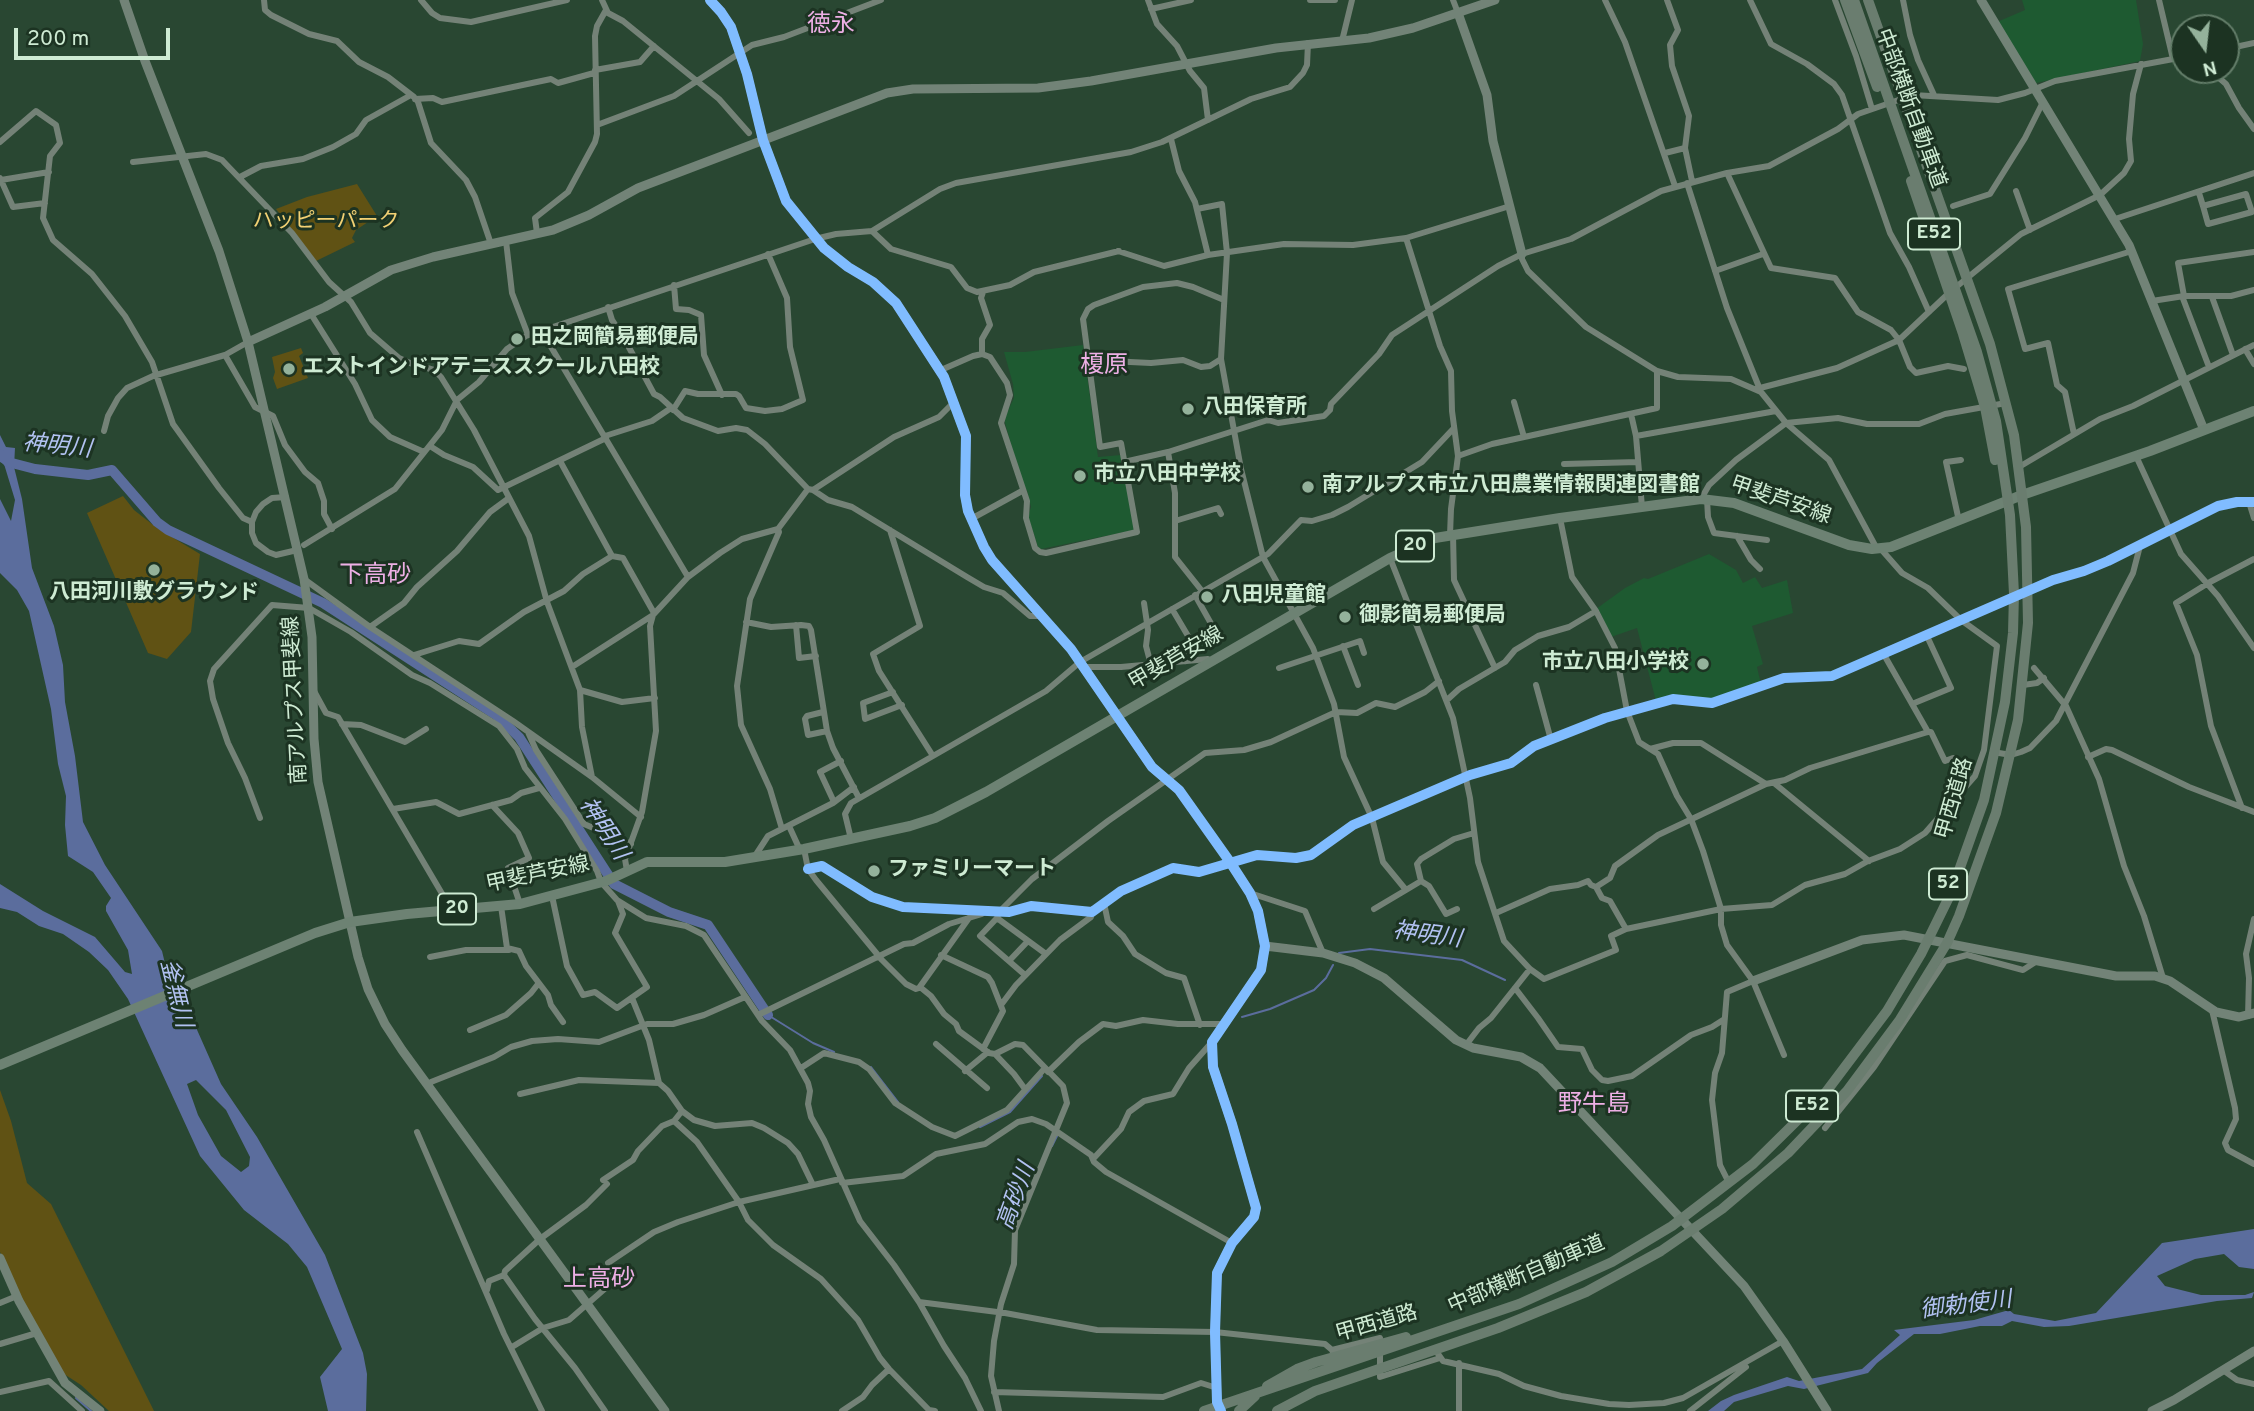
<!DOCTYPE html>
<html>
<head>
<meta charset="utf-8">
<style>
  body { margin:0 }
  #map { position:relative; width:2254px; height:1411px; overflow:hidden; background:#294732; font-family:Overpass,sans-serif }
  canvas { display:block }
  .north { position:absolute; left:2170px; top:14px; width:70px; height:70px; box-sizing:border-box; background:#1c3322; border:2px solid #637d69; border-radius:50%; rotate:166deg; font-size:19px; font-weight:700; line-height:28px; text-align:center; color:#ceebd3 }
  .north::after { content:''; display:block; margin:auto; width:24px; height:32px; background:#94b29b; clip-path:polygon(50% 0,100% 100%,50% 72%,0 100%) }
  .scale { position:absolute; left:14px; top:28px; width:156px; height:32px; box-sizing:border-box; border:4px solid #ceebd3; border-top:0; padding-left:9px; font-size:21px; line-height:24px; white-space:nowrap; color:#ceebd3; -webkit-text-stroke:5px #1c3322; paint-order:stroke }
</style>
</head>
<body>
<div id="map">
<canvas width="2254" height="1411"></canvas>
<div class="north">N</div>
<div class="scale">200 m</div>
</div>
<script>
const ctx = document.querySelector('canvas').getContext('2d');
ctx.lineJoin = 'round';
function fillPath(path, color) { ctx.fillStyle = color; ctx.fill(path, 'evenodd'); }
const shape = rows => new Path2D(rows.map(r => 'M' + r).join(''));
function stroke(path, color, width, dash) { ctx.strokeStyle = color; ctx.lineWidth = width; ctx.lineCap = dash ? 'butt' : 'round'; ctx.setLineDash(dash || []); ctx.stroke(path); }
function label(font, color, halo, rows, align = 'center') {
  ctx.font = font + ' Overpass,"Noto Sans JP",sans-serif'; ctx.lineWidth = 6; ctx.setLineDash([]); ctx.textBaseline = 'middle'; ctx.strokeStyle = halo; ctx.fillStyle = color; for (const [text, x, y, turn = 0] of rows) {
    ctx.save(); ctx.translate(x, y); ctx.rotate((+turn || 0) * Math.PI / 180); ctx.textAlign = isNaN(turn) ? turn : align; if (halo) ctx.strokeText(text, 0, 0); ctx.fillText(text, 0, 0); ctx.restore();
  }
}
fillPath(shape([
  [2022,0,2136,0,2143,44,2140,61,2036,83,1997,22,2025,10],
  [1083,345,1098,457,1121,455,1135,530,1041,549,1038,547,1028,516,1031,507,1027,490,1023,486,1004,419,1014,398,1013,384,1004,352,1025,352],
  [1709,554,1736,570,1743,583,1755,577,1762,588,1787,580,1793,613,1752,626,1763,664,1757,667,1761,684,1719,700,1656,701,1637,628,1611,637,1596,609,1625,588,1644,578,1648,579]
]), '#1e5a31');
fillPath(shape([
  [357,184,377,216,356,230,352,238,355,242,316,261,276,209,307,197],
  [301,348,303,353,299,356,308,378,277,389,273,378,275,372,272,357],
  [123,496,134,510,157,528,200,554,191,632,167,659,148,653,87,513],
  [0,1090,11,1121,27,1183,51,1204,154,1411,109,1411,81,1385,64,1374,30,1318,0,1252]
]), '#605214');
fillPath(shape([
  [0,435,6,447,15,448,14,467,22,499,32,568,54,626,63,665,65,702,75,756,83,822,105,865,162,951,168,976,194,1023,221,1084,257,1137,325,1255,363,1353,367,1374,366,1411,328,1411,320,1377,342,1349,307,1267,288,1244,244,1210,200,1156,128,999,108,970,89,952,63,934,39,926,17,912,0,908,0,884,43,911,95,937,125,972,132,974,128,950,106,911,106,906,111,898,93,872,68,856,65,825,66,796,58,764,51,709,29,611,17,590,0,573,0,499,11,521,15,500,4,464,0,462],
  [196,1080,226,1110,250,1157,249,1166,241,1172,221,1156,198,1115,187,1084],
  [2254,1229,2254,1269,2239,1267,2224,1254,2195,1259,2157,1276,2165,1286,2201,1295,2245,1295,2254,1292,2252,1298,2217,1301,2069,1326,2044,1327,2012,1321,2002,1326,1980,1326,1940,1334,1914,1334,1877,1363,1868,1373,1804,1389,1788,1386,1734,1402,1724,1411,1708,1411,1721,1401,1734,1395,1787,1377,1799,1381,1862,1369,1900,1335,1894,1330,1974,1320,2009,1310,2014,1314,2055,1321,2096,1313,2162,1243]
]), '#5b6d9d');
stroke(shape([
  [1339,953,1370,949,1462,960,1505,980],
  [768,1015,813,1043,834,1052],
  [1242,1017,1270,1009,1314,990,1326,978,1333,965],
  [871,1067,898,1102],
  [980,1127,1010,1112,1042,1076],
  [1052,1146,1057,1136],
  [76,1398,91,1411]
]), '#5b6d9d', 2);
stroke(shape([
  [0,454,8,462,35,469,88,475,112,470,157,522,168,530,323,603,496,715,519,737,614,884,669,912,708,925,768,1015]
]), '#5b6d9d', 10);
stroke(shape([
  [264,0,265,10,271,15,309,34,337,41,359,62,388,77,414,97,418,102,431,143,466,180,475,197,491,244],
  [421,0,432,13,440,18,471,22,567,0],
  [602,0,608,13,623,21,719,99,749,133],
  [1148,0,1157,24,1177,46,1190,71,1204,88,1208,120],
  [1310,0,1335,0],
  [1453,0,1458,13],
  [1605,0,1625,42,1675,186],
  [1667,0,1678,30,1670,45,1672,66,1689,116,1685,148,1692,181],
  [1750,0,1771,44,1807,64,1834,84,1842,95,1890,233,1909,267,1929,312],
  [1835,0,1856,56,1872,109],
  [1903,0,1910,35,1918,60,1934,95],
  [2159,0,2173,59],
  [1151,9,1191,0],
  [1342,41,1352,0],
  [2226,49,2254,43],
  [595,70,640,62,654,46],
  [2210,70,2226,84,2239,108,2254,129],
  [415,99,433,98,442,102,551,79,558,83,594,73],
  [597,125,674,96,752,45,784,37,881,0],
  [1171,139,1179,171,1195,202,1208,255],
  [0,142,36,111,56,125,60,143,50,156,43,218,53,240,92,274,125,316,152,362,173,424,219,488,243,518,252,522],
  [1665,153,1685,148],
  [133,162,206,154,222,160,292,233,329,282,351,302,370,333,399,358,410,363,434,370,441,377,474,430,529,536,547,602,580,690,582,727,592,777],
  [1727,173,1771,268,1835,278,1858,312,1891,330,1899,340,1910,367,1916,373,1948,366,1964,369],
  [240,177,261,166,303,159,333,147,356,134,366,120,411,95],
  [0,178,13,207,45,203],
  [1,180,49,172],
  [1687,183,1727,308,1761,392,1786,423,1829,460,1877,549],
  [2016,191,2030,230],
  [2199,193,2203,206,2208,224,2252,212,2246,194,2203,206],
  [1953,206,1990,194,2025,138,2043,102],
  [1197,209,1222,204,1227,253,1221,359,1241,469,1263,557,1313,648,1334,704,1344,757,1372,818,1383,862,1406,890,1421,881,1417,864,1421,859,1454,839,1474,833],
  [2115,219,2254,173],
  [872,231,891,249,951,267,967,288,977,292,1010,285,1034,272,1119,251],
  [537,233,535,218,568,192,595,142,597,134,595,36,597,26,606,10],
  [1406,238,1440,346,1451,371,1452,411,1458,456,1451,509,1450,535],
  [506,241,512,293,528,335],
  [1118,251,1164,266,1208,255,1284,244,1353,245,1406,238,1510,206],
  [1522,254,1522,259,1528,271,1586,327,1657,371,1678,377,1731,379,1761,392],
  [1715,271,1763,254],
  [674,285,676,309,689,310,701,315,704,355,722,395],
  [2182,296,2209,367],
  [2184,296,2178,263,2254,252],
  [2212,297,2233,355],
  [2152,301,2184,296,2231,296,2254,290],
  [608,307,612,320,625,340,654,394,660,397,683,418,718,431,736,428,747,430,765,444,808,489,813,490,828,500,852,507,967,577,984,587,1003,593,1030,616,1043,616],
  [311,314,355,384,372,420,390,437,424,452],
  [541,330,688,577],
  [2245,349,2254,364],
  [982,354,982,339,990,325,981,298,983,292],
  [225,355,255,407,273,416,285,445,305,472,318,483,324,501,324,514,332,529],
  [1088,360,1151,363,1183,360,1201,367,1210,366,1221,359],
  [941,370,973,356,982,354,990,357,1007,383,1010,395,1001,423,1027,501,1026,518,1035,548,1040,552,1046,553,1137,532,1121,443,1100,447,1083,319,1088,309,1094,305,1143,287,1177,283,1193,287,1224,300],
  [1760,388,1837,368,1899,340,1950,292,2021,234,2100,195,2124,173,2131,161,2129,139,2133,94,2141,64],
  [1514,402,1524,437],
  [673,410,685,391,698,394,736,394,739,396,746,408,765,411,782,409,803,400,790,347,787,298,768,254],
  [1631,414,1636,436,1642,507],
  [104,431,108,416,118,398,127,388,153,376,225,355,248,342],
  [2074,434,2065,392,2057,385,2048,343,2025,349,2008,289,2132,251],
  [605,436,652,421,671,408],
  [1636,436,1776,411],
  [430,446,444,455,473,467,498,490,606,438],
  [1168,452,1175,493,1175,557,1202,591],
  [1458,456,1492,444,1657,408,1657,371],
  [2136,456,2181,554,2218,596,2254,648],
  [1124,462,1168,452,1268,420,1278,423,1324,416,1330,410,1331,404,1379,354,1392,335,1498,266,1522,254,1571,239,1661,191,1727,173,1769,166,1838,129,1858,114,1913,95,1998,100,2025,93,2055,81,2184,57],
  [1564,464,1638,462],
  [2019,467,2100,419,2133,406,2254,345],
  [813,490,894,437,939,417,954,402],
  [286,497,272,498,263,504,256,512,252,522,252,533,256,543,268,552,276,555,293,551],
  [1701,499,1709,485,1736,460,1786,423,1838,418,1867,424,1919,424,1945,414,2006,403],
  [1707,499,1708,517,1714,533,1767,540],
  [2249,502,2254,518],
  [1560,518,1572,577,1596,611,1615,648,1627,711,1639,742,1658,754,1677,796,1691,819,1703,851,1721,909,1721,925,1727,945,1753,981,1784,1055],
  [971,519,1022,491],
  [1175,521,1218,508,1221,514],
  [1959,521,1946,462,1961,460],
  [778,529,779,532,750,599,737,686,741,725,770,789,782,829],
  [890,530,920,626,873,654,879,671,933,756,1046,691,1080,662,1268,554,1301,520,1312,521,1332,515,1348,507,1422,462,1454,428],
  [1453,534,1454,580,1495,668],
  [1737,536,1751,560,1760,569],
  [304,545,395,489,442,430,457,400,479,382,507,349,526,336,815,239,836,234,872,231,940,189,956,183,1131,152,1162,142,1251,99,1290,87,1303,73,1307,65,1308,43],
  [612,556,623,558,654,613],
  [1390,558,1453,718,1470,798,1478,862,1504,941,1530,969,1544,979,1616,950,1611,936,1626,929,1721,909,1772,905,1805,885,1845,874,1868,861,1900,849,1925,833,1975,776,1984,750,1997,646,1961,620,1928,588,1902,573,1880,548],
  [304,579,370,627,513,721,592,777,641,817],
  [1195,595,1218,636],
  [1144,603,1148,630,1146,646,1151,665],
  [1172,609,1194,646,1181,653,1186,661],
  [746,622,771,627,801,625,809,626,811,630,827,731,833,748,859,798],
  [796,625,799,658,816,656],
  [370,627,404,603,417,587,457,551,490,512,509,498],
  [1343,646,1358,685],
  [1883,653,1928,732],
  [414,655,459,641,479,644,524,612,564,591,583,574,612,556,560,461],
  [572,667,653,615],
  [1084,667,1121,667,1208,659,1210,663],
  [1279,668,1360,641,1364,653],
  [2034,668,2066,706,2099,779,2124,866,2144,916,2163,978],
  [1536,685,1551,740],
  [2023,685,2037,683,2044,678],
  [580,690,622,702,655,698],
  [314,691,326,713,338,717,444,897,447,910],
  [893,692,863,703,865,719,902,705],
  [1447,700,1459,689,1505,662,1515,650,1525,644,1538,636,1569,627,1596,611],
  [1912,704,1951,688,1926,634],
  [823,712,807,716,805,719,808,735,827,731],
  [342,724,361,725,405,742,426,729],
  [528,732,536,750,584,824,631,844],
  [1650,749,1673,743,1701,743,1766,784],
  [1993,752,2011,755,2021,752,2030,748,2056,721,2133,573,2140,546],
  [2088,757,2106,749,2112,750,2189,787,2254,812],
  [1774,783,1869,861],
  [834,802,820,772,841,761],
  [492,805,518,833,529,858,508,868,520,904],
  [2242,808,2211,726,2197,655,2176,603,2210,582,2254,559],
  [393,809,436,802,459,814,511,800,521,793,539,788],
  [260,818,245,778,228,743,213,699,210,681,214,669,272,605,309,608,351,632,412,675,430,683,499,726,517,749,525,768,565,819,597,871,601,882,617,900,646,918,686,926,704,935,762,1021,790,1050,808,1083,810,1091,808,1104,811,1117,824,1140,860,1221,894,1265,919,1302,944,1346,965,1378,981,1411],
  [789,826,800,850],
  [851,839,845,814,851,803,933,756],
  [804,849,808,869,816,880,882,960,906,984,916,989,919,988,969,918],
  [755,856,768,836,833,803,854,787],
  [808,869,822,866,872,897,903,907,1009,912,1031,906,1092,912,1121,891,1173,868,1199,872,1257,855,1296,858,1311,855,1353,825,1470,775,1511,763,1534,746,1605,718,1673,699,1712,703,1784,678,1832,676,2053,580,2084,571,2108,561,2218,506,2237,502,2254,502],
  [627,871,625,859,642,812,656,731,650,626,653,615,688,577,720,553,742,539,778,529,808,489],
  [1421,881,1429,886,1446,914,1457,909],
  [1596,887,1610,878,1615,866,1658,835,1766,784,1785,780,1810,768,1928,732,1931,732,1945,761,1953,758],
  [1250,893,1305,911,1323,953],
  [552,896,567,966,583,995,595,992,617,1008,647,987,615,933,623,914,618,901],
  [1104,903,1108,922,1123,936,1135,954,1166,973,1184,978,1200,1025],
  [501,906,507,948,519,951,526,966,548,995,551,1005,563,1022],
  [1374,909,1406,890],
  [1496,913,1550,889,1578,885,1588,881,1591,885,1596,887,1602,898,1610,901,1626,929],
  [997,918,1046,954],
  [941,955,988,977,992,983,1003,1011,983,1049],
  [430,957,466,950,509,950],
  [1009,961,1028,941],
  [1025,975,980,936,997,918,999,912,1032,879,1108,821,1205,753,1244,750,1271,742,1336,712,1357,713,1376,703,1395,707,1425,692,1439,681],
  [920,987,931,996,944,1014,956,1024,959,1031,989,1053,995,1054,1015,1044,1023,1045,1063,1086,1067,1103,1015,1230,1014,1264,1001,1304,994,1341,991,1376,999,1411],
  [1515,988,1538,1018,1558,1047,1582,1049,1592,1070,1602,1080,1608,1081,1632,1076,1691,1035,1712,1027,1723,1020],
  [1001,1005,1016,985,1060,940,1091,917,1092,912],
  [2212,1010,2235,1108,2236,1119,2225,1143,2228,1150,2254,1164],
  [758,1015,904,944,913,943,949,924,982,914],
  [2248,1016,2249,978,2246,954,2254,919],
  [470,1030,506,1015,531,993,538,984],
  [936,1044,987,1088],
  [1466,1045,1479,1028,1491,1018,1530,969],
  [995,1054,1014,1074,1025,1089],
  [801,1068,824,1053,859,1062,869,1069,895,1103,932,1127,955,1136,1007,1110,1045,1068],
  [965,1071,988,1052],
  [1048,1072,1079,1042,1103,1024,1116,1026,1143,1020,1178,1024,1222,1024],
  [429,1087,431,1082,494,1057,511,1047,532,1041,558,1039,599,1042,647,1024,673,1024,704,1015,745,997],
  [520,1094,579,1080,659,1083],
  [682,1111,694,1120,715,1126,752,1123,764,1128,788,1143,798,1154,813,1185],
  [674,1121,697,1142,739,1202,748,1220,773,1245,821,1279,858,1320,880,1358,889,1369,929,1410,935,1411],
  [1825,1128,1874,1067,1945,961,1967,955,2023,970,2037,961],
  [417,1132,504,1334,542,1411],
  [1093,1159,1121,1129,1129,1112,1144,1101,1173,1094,1189,1068,1212,1042],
  [1727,1179,1720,1165,1712,1100,1715,1073,1722,1053,1727,992,1753,981],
  [603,1180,633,1160,638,1151,662,1126,674,1121,682,1111,668,1091,659,1083,649,1040,632,998],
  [842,1183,903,1176,936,1154,985,1144,1018,1122,1032,1119,1046,1124,1091,1155,1094,1162,1106,1172,1232,1243],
  [487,1290,489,1281,504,1275],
  [919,1302,1005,1313,1097,1330,1215,1332,1325,1344,1332,1350,1335,1357],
  [0,1303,17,1296],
  [0,1344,37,1333],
  [512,1347,543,1328,569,1320,616,1279,608,1263,654,1232,678,1222,739,1202,840,1179],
  [1332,1350,1380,1338],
  [1380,1350,1380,1377,1440,1358],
  [1436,1351,1443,1361,1499,1374,1524,1386,1561,1396,1609,1404,1629,1405,1664,1403,1683,1398,1783,1341],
  [1459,1363,1459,1411],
  [2223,1370,2237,1380,2254,1384],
  [0,1392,49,1381,82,1411],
  [994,1392,1163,1397,1201,1383,1217,1388],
  [605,1411,575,1368,535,1319,504,1275,505,1271,540,1239,586,1205,607,1184],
  [842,1411,863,1397,872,1385,889,1369],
  [1690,1411,1746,1367]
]), '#748277', 6);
stroke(shape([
  [124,0,145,61,219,251,248,342,304,579,312,637,314,739,318,782,358,957,368,989,385,1024,402,1050,665,1411],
  [710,0,721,12,731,27,747,74,763,140,786,201,824,248,848,267,873,282,896,303,944,377,966,436,965,495,968,511,984,547,992,560,1071,649,1152,767,1179,790,1230,862,1250,893,1258,911,1265,946,1261,970,1212,1042,1213,1067,1232,1124,1256,1208,1254,1217,1232,1243,1217,1273,1215,1332,1217,1402,1221,1411],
  [1981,0,2129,245,2204,430],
  [1458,13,1487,95,1493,141,1522,254],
  [248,342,325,307,391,270,433,257,553,230,589,215,638,188,887,93,913,89,1038,88,1091,81,1276,48,1369,38,1413,28,1495,0],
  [1265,946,1323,953,1355,963,1384,978,1456,1040,1473,1048,1521,1057,1540,1068,1744,1286,1783,1341,1827,1411],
  [1753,981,1862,940,1904,935,2116,976,2155,976,2170,981,2216,1012,2239,1017,2254,1013],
  [0,1258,19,1301,65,1383,100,1411],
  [2152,1411,2174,1400,2254,1351]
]), '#728377', 9);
stroke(shape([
  [0,1065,315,933,350,922,407,914,520,904,606,881,647,862,725,862,804,849,910,826,935,818,986,792,1390,558,1435,538,1560,518,1701,499,1734,503,1849,545,1872,549,1891,547,2022,495,2150,451,2254,411]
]), '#6d8273', 10);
stroke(shape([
  [1845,0,1877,87],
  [1911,181,1963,334,1985,407,1995,460],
  [1267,1386,1297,1369,1316,1362,1406,1337],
  [1204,1411,1519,1304,1612,1262,1672,1226,1753,1164,1826,1092,1887,1011,1921,954,1951,893,1984,800,2005,702,2013,633,2014,594,2010,515,1996,421,1977,352,1854,0],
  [1239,1411,1255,1396],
  [1277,1411,1315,1391,1498,1328,1586,1292,1661,1251,1722,1209,1788,1153,1847,1091,1899,1021,1947,943,1959,916,1996,813,2018,720,2028,623,2026,527,2014,435,1990,344,1868,0]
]), '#6a7d6f', 10);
stroke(shape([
  [710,0,721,12,731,27,747,74,763,140,786,201,824,248,848,267,873,282,896,303,944,377,966,436,965,495,968,511,984,547,992,560,1071,649,1152,767,1179,790,1230,862,1250,893,1258,911,1265,946,1261,970,1212,1042,1213,1067,1232,1124,1256,1208,1254,1217,1232,1243,1217,1273,1215,1332,1217,1402,1221,1411],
  [808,869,822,866,872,897,903,907,1009,912,1031,906,1092,912,1121,891,1173,868,1199,872,1257,855,1296,858,1311,855,1353,825,1470,775,1511,763,1534,746,1605,718,1673,699,1712,703,1784,678,1832,676,2053,580,2084,571,2108,561,2218,506,2237,502,2254,502]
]), '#80bcff', 10);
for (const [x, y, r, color] of [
  [517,339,7,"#94b29b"],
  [289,369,7,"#94b29b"],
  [1188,409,7,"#94b29b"],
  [1080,476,7,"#94b29b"],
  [1308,487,7,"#94b29b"],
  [154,570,7,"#94b29b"],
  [1207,597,7,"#94b29b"],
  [1345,617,7,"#94b29b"],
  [1703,664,7,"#94b29b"],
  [874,871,7,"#94b29b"]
]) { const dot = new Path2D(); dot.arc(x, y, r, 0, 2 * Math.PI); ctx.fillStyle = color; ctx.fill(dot); stroke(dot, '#1c3322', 2.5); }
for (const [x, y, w] of [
  [1934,234,52],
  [1415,546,38],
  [1948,884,38],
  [457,909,38],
  [1812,1106,52]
]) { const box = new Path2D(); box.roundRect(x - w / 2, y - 15.5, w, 31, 5); ctx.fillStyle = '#1c3322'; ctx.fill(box); stroke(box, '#ceebd3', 2); }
label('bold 19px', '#ceebd3', null, [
  ["E52",1934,234],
  ["20",1415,546],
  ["52",1948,884],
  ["20",457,909],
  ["E52",1812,1106]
]);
label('21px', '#ceebd3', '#1c3322', [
  ["中部横断自動車道",1909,109,70],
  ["甲斐芦安線",1780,502,19],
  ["甲斐芦安線",1177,660,-30],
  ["南アルプス甲斐線",297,700,-93],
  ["甲西道路",1956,799,-74],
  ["甲斐芦安線",538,876,-12],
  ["中部横断自動車道",1527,1276,-23],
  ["甲西道路",1377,1325,-16]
]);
label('21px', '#f2d174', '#1c3322', [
  ["ハッピーパーク",326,223]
]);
label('bold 21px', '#ceebd3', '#1c3322', [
  ["田之岡簡易郵便局",531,339],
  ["エストインドアテニススクール八田校",303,369],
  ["八田保育所",1202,409],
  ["市立八田中学校",1094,476],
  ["南アルプス市立八田農業情報関連図書館",1322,487],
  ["八田河川敷グラウンド",154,594,"center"],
  ["八田児童館",1221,597],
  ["御影簡易郵便局",1359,617],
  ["市立八田小学校",1689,664,"right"],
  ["ファミリーマート",888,871]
], 'left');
label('italic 23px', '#b2c2f2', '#1c3322', [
  ["神明川",57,448,6],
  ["神明川",602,830,57],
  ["神明川",1427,937,8],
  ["釜無川",174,994,76],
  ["高砂川",1018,1197,-70],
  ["御勅使川",1966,1307,-7]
]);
label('24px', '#edafe5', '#1c3322', [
  ["徳永",831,26],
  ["榎原",1104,367],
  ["下高砂",375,577],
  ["野牛島",1594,1106],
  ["上高砂",599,1281]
]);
</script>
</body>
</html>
